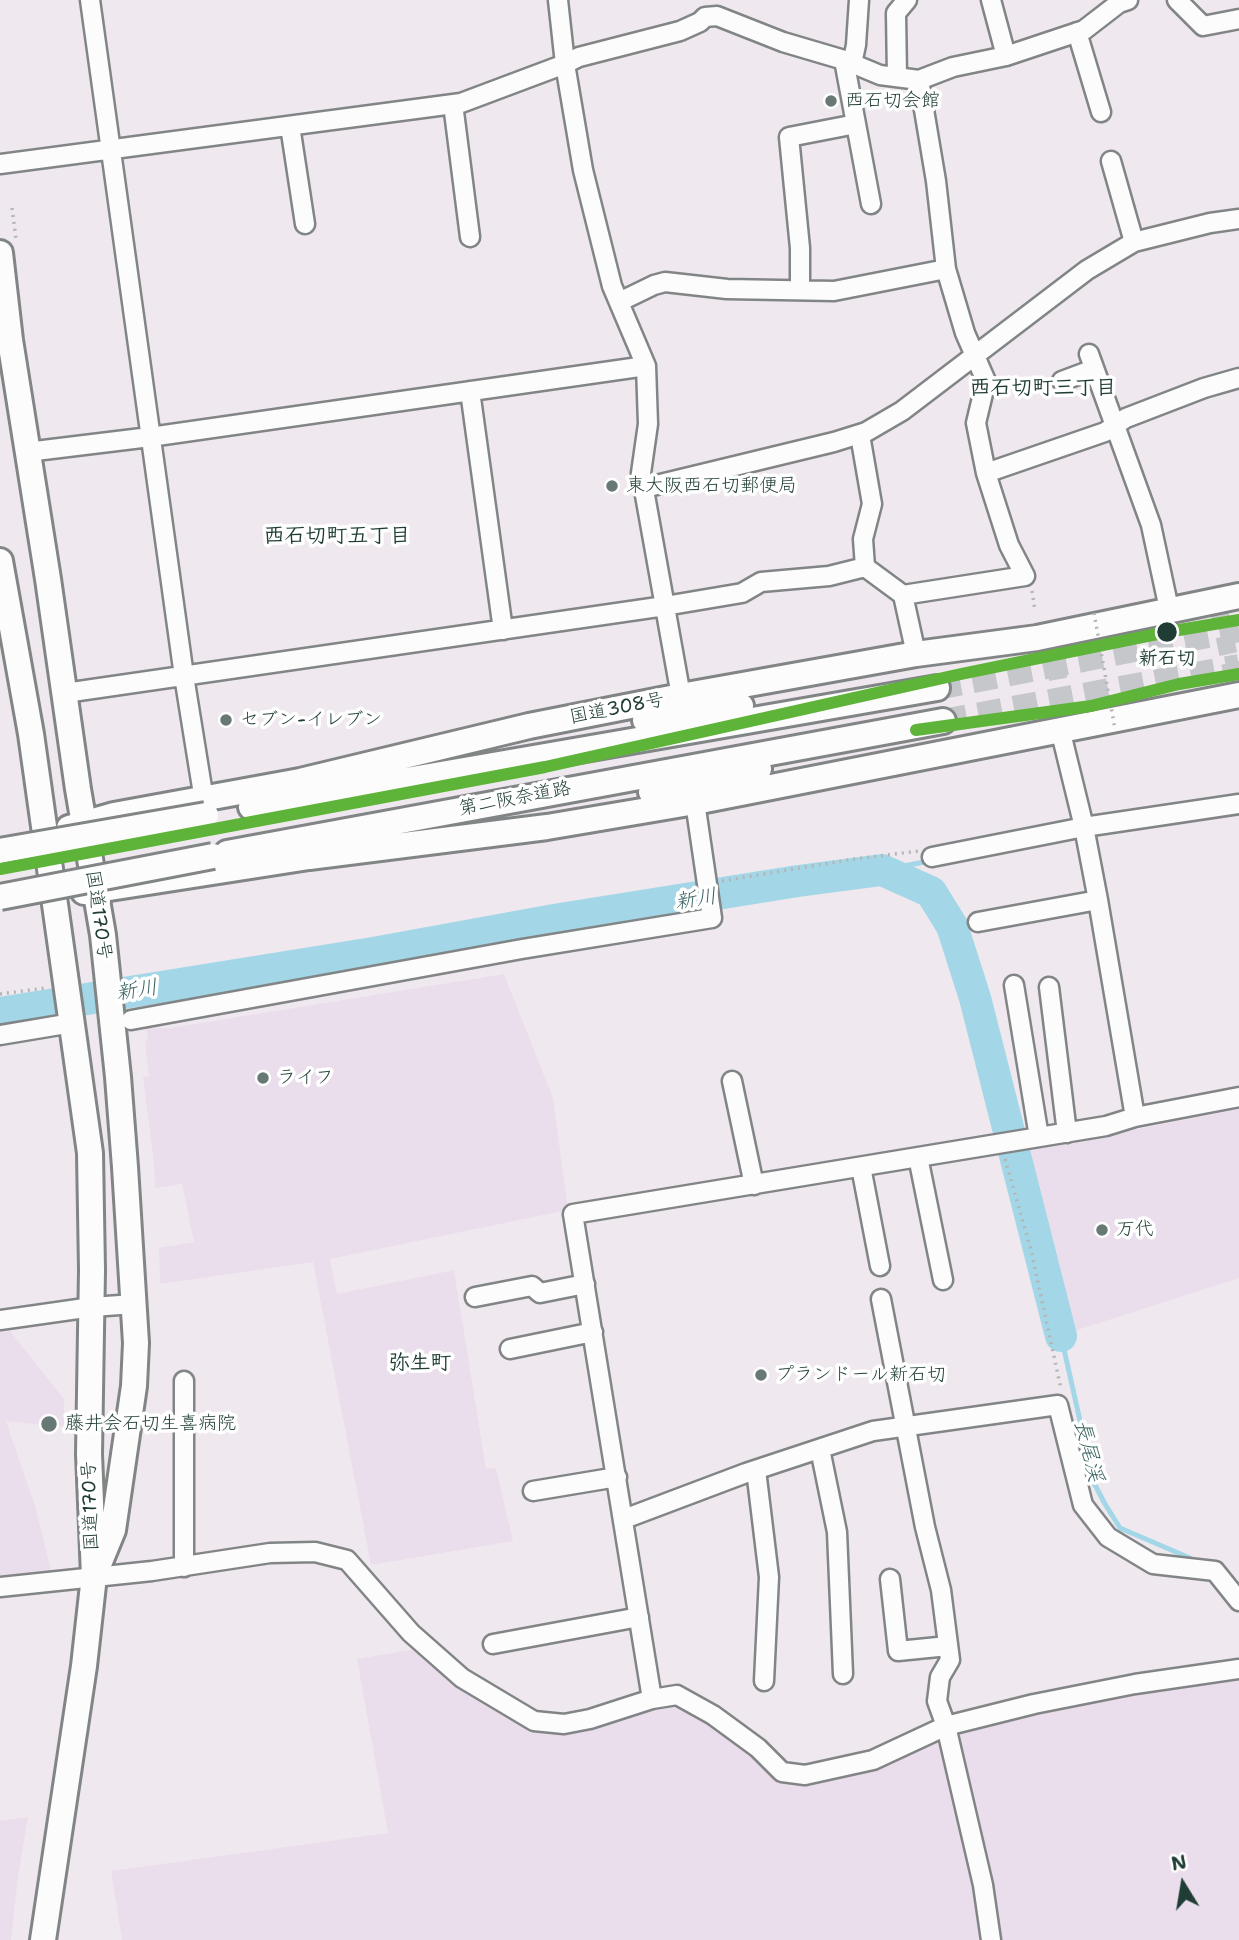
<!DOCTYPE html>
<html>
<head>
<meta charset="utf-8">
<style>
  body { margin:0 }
  #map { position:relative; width:1239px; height:1940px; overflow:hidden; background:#efe9ef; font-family:"Shantell Sans",sans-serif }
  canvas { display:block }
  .north { position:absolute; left:1148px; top:1849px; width:70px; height:70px; -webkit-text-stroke:5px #fff; paint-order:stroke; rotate:349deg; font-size:19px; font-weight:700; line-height:28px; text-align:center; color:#1f3d34 }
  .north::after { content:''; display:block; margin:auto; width:24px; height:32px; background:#1f3d34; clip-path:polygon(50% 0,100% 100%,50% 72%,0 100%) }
</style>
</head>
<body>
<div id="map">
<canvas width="1239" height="1940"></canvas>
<div class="north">N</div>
</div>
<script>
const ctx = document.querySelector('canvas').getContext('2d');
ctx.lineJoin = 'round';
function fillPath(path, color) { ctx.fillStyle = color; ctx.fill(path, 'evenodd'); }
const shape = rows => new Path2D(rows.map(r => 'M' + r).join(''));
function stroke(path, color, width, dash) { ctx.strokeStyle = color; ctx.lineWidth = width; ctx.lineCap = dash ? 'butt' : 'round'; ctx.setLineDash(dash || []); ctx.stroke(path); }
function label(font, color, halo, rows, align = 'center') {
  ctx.font = font + ' "Shantell Sans","Klee One",sans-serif'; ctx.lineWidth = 7; ctx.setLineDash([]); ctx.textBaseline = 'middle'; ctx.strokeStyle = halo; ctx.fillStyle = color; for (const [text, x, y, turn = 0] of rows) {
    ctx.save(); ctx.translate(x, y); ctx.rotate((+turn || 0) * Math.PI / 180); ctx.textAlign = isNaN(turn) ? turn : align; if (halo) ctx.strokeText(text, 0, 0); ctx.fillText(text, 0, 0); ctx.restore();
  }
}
fillPath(shape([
  [504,974,553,1098,568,1210,330,1259,337,1294,454,1270,486,1469,496,1468,513,1541,371,1565,313,1262,160,1284,159,1248,194,1242,182,1184,155,1188,154,1164,143,1077,149,1076,145,1042,148,1039,146,1028,170,1028],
  [1239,1109,1239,1278,1065,1334,1026,1151],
  [10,1331,64,1399,64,1427,6,1421,36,1509,52,1574,0,1582,0,1332],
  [427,1647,535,1721,677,1695,758,1748,805,1775,946,1726,1239,1670,1239,1940,122,1940,111,1871,388,1833,357,1659],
  [28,1817,18,1877,11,1940,0,1940,0,1821]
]), '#ebdeec');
stroke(shape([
  [882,870,930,861],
  [1061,1336,1094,1483,1105,1504,1120,1528,1190,1558]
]), '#a3d7e7', 5);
stroke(shape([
  [0,1013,373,953,554,920,798,881,882,870,931,892,952,926,975,998,1061,1336]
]), '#a3d7e7', 32);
stroke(shape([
  [1219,610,1234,681],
  [1050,635,1067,728]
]), '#c5c7ca', 18, [18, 9]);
stroke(shape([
  [937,688,1239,630],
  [943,721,1239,666]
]), '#c5c7ca', 24, [24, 12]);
const minor = shape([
  [90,0,184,676,204,800],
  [558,0,565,64,583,170,612,286,646,366,648,424,641,473,681,696],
  [991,0,1006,56],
  [1177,0,1203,26,1239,19],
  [1077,32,1101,112],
  [844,60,871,204],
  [852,64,856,45,859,0],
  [897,77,896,13,907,0],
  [919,80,936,181,946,269],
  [453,104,470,237],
  [290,126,305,224],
  [1111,161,1134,242],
  [0,164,461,103,565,64,579,57,680,31,700,22,705,17,717,16,783,42,844,60,880,75,919,80,953,67,1006,56,1084,30,1119,3,1128,0],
  [800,289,800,248,789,137,856,124],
  [619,302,654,285,665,282,727,289,834,291,946,269,965,333,986,381,976,423,986,473,1009,545,1025,576,903,595],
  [1089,354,1151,525,1169,609],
  [1062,381,1094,369],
  [470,391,503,630],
  [860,435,872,504,863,539,865,567],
  [27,452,150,437,646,366],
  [986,473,1105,432,1126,418,1204,388,1239,378],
  [644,488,834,442,866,432,902,411,1087,270,1134,242,1210,223,1239,219],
  [65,693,665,606,742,593,761,582,829,576,865,567,903,595,916,654],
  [1060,729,1084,827,1098,900,1135,1117],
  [932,857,1084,827,1239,804],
  [978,922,1098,900],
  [1014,985,1039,1137],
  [1049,987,1067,1133],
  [131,1020,522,949,712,918,695,802],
  [0,1035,72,1023],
  [732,1081,754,1185],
  [918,1157,943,1280],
  [861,1167,880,1266],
  [475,1297,532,1286,540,1293,585,1284],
  [881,1299,925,1527,941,1590,950,1660,940,1677,937,1701,946,1726,983,1885,991,1940],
  [0,1320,92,1307,134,1304],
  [510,1349,593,1332],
  [184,1381,184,1567],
  [820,1449,837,1532,843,1674],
  [756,1470,769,1577,764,1681],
  [533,1491,617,1477],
  [624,1519,746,1473,873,1431,1058,1405,1083,1505,1108,1537,1153,1564,1215,1571,1239,1601],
  [890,1579,898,1651,948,1646],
  [0,1587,152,1571,270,1553,315,1552,347,1560,411,1633,462,1678,534,1721,564,1724,590,1719,652,1699,677,1695,713,1715,758,1748,782,1772,805,1775,873,1760,946,1726,1034,1704,1135,1684,1239,1669],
  [493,1644,639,1617],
  [652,1699,573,1214,1106,1126,1135,1117,1239,1097]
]);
const highway = shape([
  [0,253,10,340,48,579,78,789,103,935,118,1077,125,1167,136,1343,134,1386,113,1530,97,1569],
  [0,561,31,734,90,1153,92,1270,89,1454,94,1576,84,1666,43,1940],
  [645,720,704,709,741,706],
  [651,792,718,780,759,769],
  [251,807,937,688],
  [69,828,114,815,300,781,529,726,681,696,916,654,1037,638,1239,596],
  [227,853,943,721],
  [84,892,309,857,547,827,695,802,1239,695]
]);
stroke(minor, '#828586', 23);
stroke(highway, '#828586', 30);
stroke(shape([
  [12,208,16,239],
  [1032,591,1035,611],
  [722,881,854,859,919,851],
  [0,994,45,988],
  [1005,1159,1031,1250,1061,1389]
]), '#b4b6b6', 3.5, [2, 5]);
stroke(minor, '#fdfcfd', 18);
stroke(highway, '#fdfcfd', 24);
const highwayBridge = shape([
  [0,851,206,815],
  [0,897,213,856]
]);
stroke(highwayBridge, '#828586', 30, []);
stroke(shape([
  [1094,613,1115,729]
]), '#b4b6b6', 3.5, [2, 5]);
stroke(highwayBridge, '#fdfcfd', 24);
stroke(shape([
  [916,730,1091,706,1179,684,1239,674],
  [0,869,545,767,961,674,1167,632,1239,620]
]), '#5eb339', 12);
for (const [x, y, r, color] of [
  [831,101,7,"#687975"],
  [612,486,7,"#687975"],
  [1167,632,11,"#1f3d34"],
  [226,720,7,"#687975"],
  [263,1078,7,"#687975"],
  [1102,1230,7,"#687975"],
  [761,1375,7,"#687975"],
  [49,1424,9,"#687975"]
]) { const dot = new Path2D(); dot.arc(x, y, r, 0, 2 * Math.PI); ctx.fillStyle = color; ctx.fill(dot); stroke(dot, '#fff', 2.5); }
label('19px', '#1f3d34', '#fff', [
  ["西石切会館",845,101],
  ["東大阪西石切郵便局",626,486],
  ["セブン-イレブン",240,720],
  ["ライフ",277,1078],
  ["万代",1116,1230],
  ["プランドール新石切",775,1375],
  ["藤井会石切生喜病院",65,1424]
], 'left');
label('bold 19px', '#1f3d34', '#fff', [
  ["新石切",1167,659]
]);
label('19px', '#1f3d34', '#fff', [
  ["国道308号",617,709,-11],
  ["第二阪奈道路",515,799,-11],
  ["国道170号",98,915,82],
  ["国道170号",91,1506,-92]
]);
label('bold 21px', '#1f3d34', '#fff', [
  ["西石切町三丁目",1043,389],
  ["西石切町五丁目",337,537],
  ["弥生町",420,1364]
]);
label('italic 21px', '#386260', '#fff', [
  ["新川",696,900,-9],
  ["新川",137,991,-9],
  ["長尾渓",1088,1451,76]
]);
</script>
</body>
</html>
